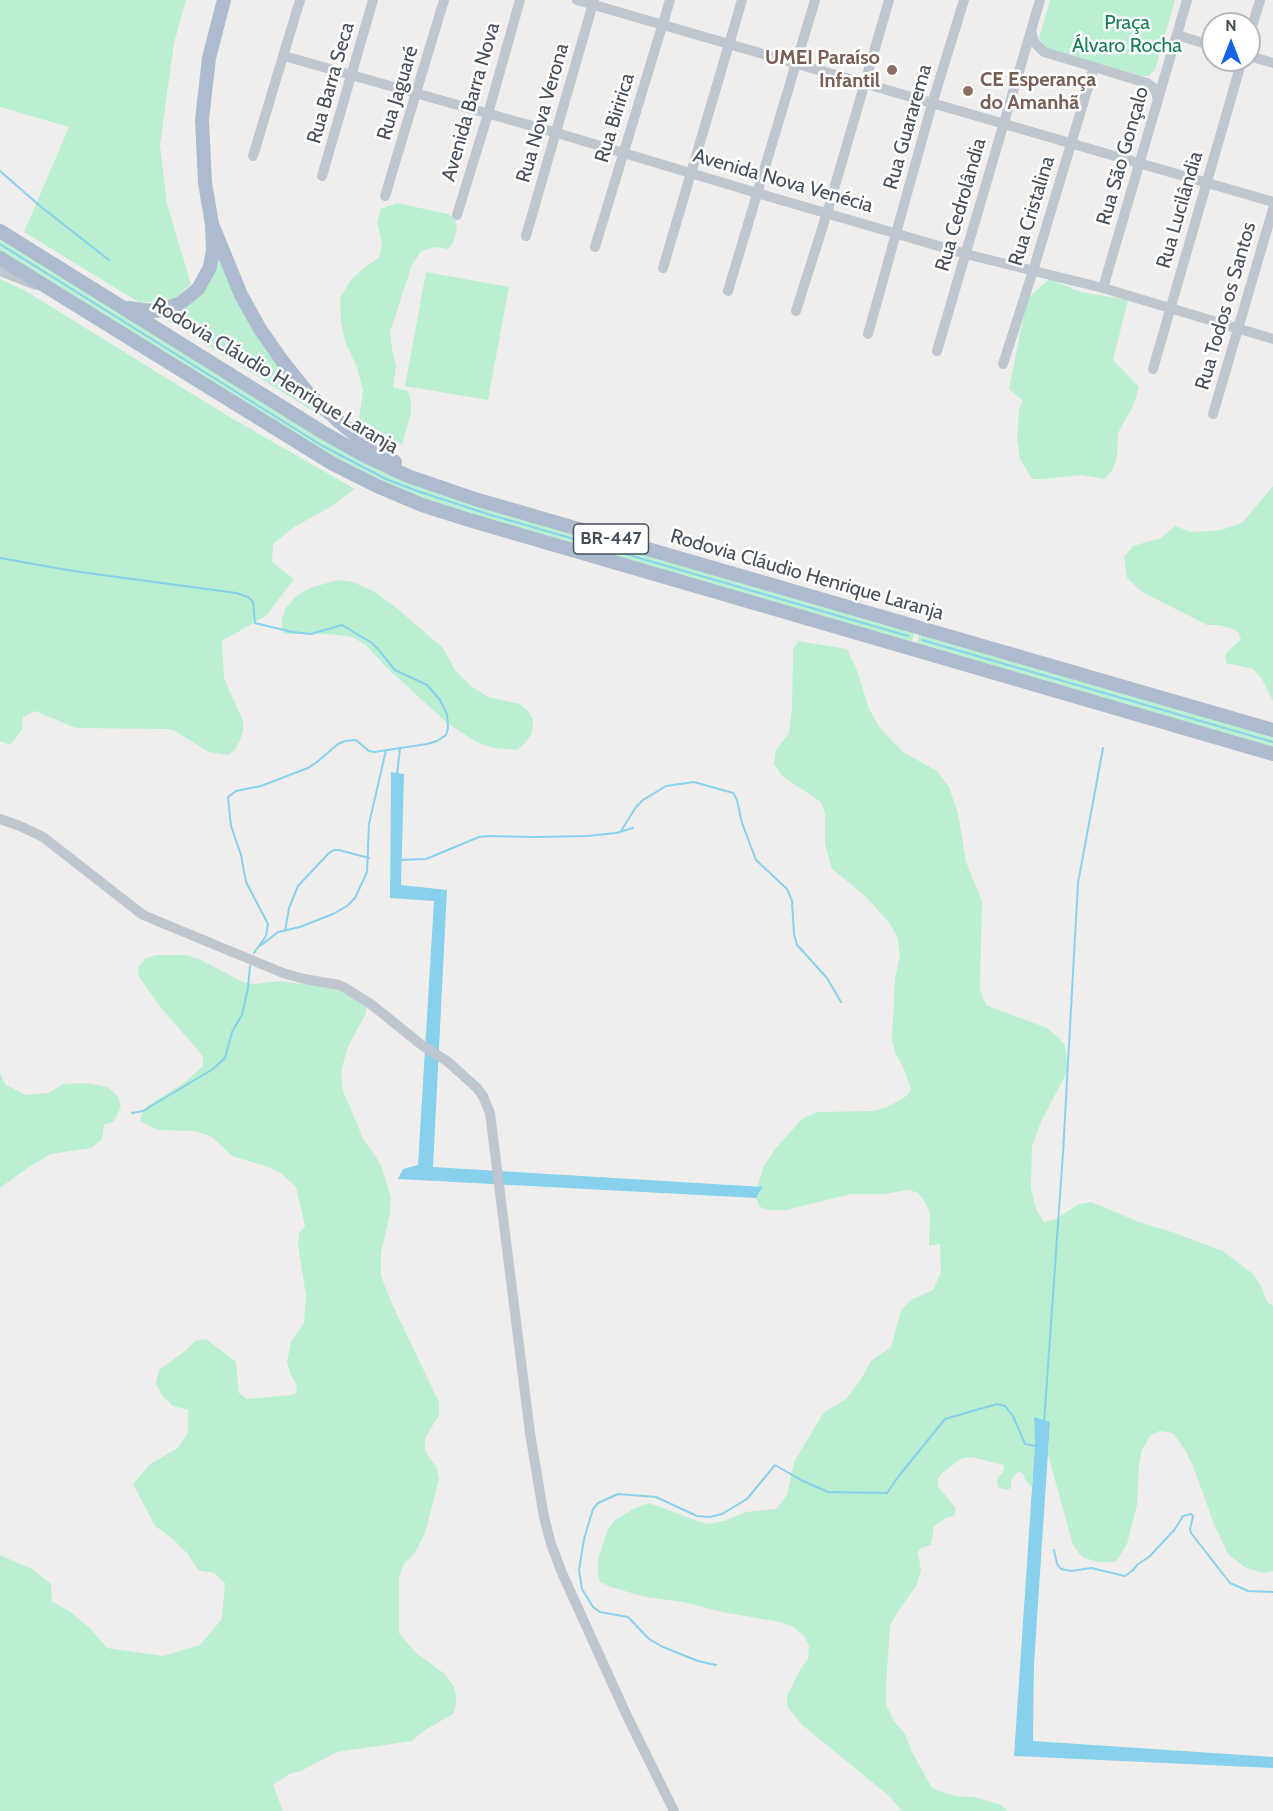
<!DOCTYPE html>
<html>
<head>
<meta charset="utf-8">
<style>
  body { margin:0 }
  #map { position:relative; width:1273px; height:1811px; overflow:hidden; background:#f0eeed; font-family:Cabin,sans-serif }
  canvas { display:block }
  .north { position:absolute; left:1201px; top:12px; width:60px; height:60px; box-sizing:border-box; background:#fff; border:2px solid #b5b9bd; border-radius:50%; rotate:0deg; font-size:16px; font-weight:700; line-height:24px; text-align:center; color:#454f5b }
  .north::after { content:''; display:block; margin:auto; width:21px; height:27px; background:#1662e1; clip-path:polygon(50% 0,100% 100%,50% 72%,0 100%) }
</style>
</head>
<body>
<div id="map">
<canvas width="1273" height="1811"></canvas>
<div class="north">N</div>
</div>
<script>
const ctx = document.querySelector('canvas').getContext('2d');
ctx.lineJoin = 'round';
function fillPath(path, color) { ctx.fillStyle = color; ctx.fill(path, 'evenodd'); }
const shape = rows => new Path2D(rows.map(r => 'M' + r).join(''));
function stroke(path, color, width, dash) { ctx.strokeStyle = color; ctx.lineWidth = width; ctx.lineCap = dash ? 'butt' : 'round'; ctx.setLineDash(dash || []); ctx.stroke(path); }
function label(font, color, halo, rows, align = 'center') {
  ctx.font = font + ' Cabin,sans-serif'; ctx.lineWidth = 5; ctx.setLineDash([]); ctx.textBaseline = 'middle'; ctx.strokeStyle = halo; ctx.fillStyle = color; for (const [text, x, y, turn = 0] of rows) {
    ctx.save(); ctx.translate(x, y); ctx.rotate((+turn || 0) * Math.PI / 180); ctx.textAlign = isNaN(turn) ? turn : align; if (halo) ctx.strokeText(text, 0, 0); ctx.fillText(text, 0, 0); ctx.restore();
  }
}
fillPath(shape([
  [0,0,186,0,174,43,160,145,167,204,191,284,174,299,140,303,24,232,69,127,0,107],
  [1050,0,1175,0,1155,70,1148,76,1142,76,1046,48,1039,38],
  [397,203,448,214,455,219,457,230,453,242,448,249,436,247,421,251,412,265,390,332,392,349,396,366,393,387,408,391,411,402,411,413,402,445,359,419,363,391,357,367,346,344,341,323,340,298,351,280,365,267,379,258,382,243,377,222,381,209],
  [0,237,363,460,915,631,911,644,447,509,357,472,0,253],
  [218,252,257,336,267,351,278,366,337,426,157,314,174,310],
  [426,272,509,287,488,400,405,386],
  [0,279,24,290,228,416,355,489,329,508,294,527,273,544,272,562,294,579,266,616,222,641,224,678,243,721,243,732,240,740,234,751,227,755,209,752,173,730,167,729,76,728,35,711,23,717,22,730,10,745,0,741],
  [1049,279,1081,292,1128,300,1113,360,1139,387,1134,404,1118,433,1117,458,1111,472,1104,479,1081,475,1044,479,1032,479,1020,459,1017,439,1019,409,1023,401,1009,389,1027,299],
  [1273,486,1273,701,1262,679,1253,669,1226,663,1225,654,1241,639,1238,632,1231,628,1218,625,1207,625,1142,592,1127,578,1124,557,1133,546,1161,538,1175,526,1191,532,1221,530,1242,523],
  [338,580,353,582,373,591,393,605,443,648,455,670,471,686,488,697,520,704,528,711,533,720,532,733,525,743,517,750,495,748,478,743,467,736,446,722,384,665,366,645,352,637,329,634,285,634,282,629,282,619,286,608,297,595,313,587],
  [920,633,1273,735,1273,749,916,645],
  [798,641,847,649,857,670,869,709,880,728,903,752,937,771,949,787,958,813,966,862,982,901,980,990,986,1005,1047,1028,1059,1038,1065,1046,1067,1058,1067,1072,1041,1122,1032,1146,1031,1188,1036,1209,1044,1222,1056,1219,1079,1204,1091,1202,1139,1222,1175,1233,1223,1251,1253,1274,1262,1288,1267,1302,1273,1306,1273,1571,1264,1573,1244,1567,1228,1554,1214,1524,1193,1466,1185,1450,1173,1433,1159,1431,1150,1436,1142,1450,1139,1464,1137,1505,1127,1544,1116,1562,1097,1562,1082,1557,1073,1545,1048,1455,1050,1422,1034,1418,1035,1444,1032,1487,1025,1480,1024,1475,1019,1471,1011,1480,1011,1488,1007,1490,999,1488,997,1484,998,1478,1003,1472,1004,1467,1003,1465,972,1457,963,1458,958,1461,941,1474,938,1480,938,1486,941,1490,955,1507,955,1514,952,1517,946,1518,934,1526,931,1545,921,1548,918,1552,921,1571,916,1586,899,1610,890,1625,886,1688,886,1705,894,1721,905,1734,911,1750,932,1788,955,1796,974,1797,999,1804,1008,1811,902,1811,889,1796,801,1724,787,1706,787,1696,801,1668,808,1659,809,1646,804,1636,792,1626,775,1621,722,1612,683,1602,645,1597,611,1587,600,1582,598,1573,598,1559,608,1529,615,1520,635,1508,649,1503,706,1524,725,1521,745,1512,776,1509,787,1495,794,1462,824,1412,846,1399,860,1381,871,1361,891,1347,901,1310,911,1300,933,1290,941,1272,940,1244,929,1246,930,1213,924,1200,918,1193,909,1190,884,1194,851,1194,786,1210,769,1210,760,1207,756,1198,763,1188,757,1187,764,1166,775,1149,802,1119,817,1112,875,1111,891,1105,905,1097,911,1090,904,1069,895,1052,892,1040,895,979,900,955,897,936,888,921,864,895,832,869,825,844,825,813,821,802,782,776,774,764,776,750,789,733,792,709,793,650],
  [156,955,187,955,201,960,245,983,256,984,279,981,325,987,358,997,366,1003,366,1013,347,1049,341,1072,343,1091,363,1138,381,1165,391,1197,390,1214,381,1253,381,1276,393,1306,439,1402,439,1415,425,1438,425,1451,437,1468,439,1479,425,1533,415,1553,404,1564,399,1578,399,1633,416,1653,445,1674,454,1687,456,1695,456,1706,453,1714,425,1730,412,1741,337,1752,301,1771,289,1774,273,1785,283,1811,0,1811,0,1555,32,1569,51,1584,52,1602,68,1610,91,1629,107,1648,163,1656,200,1645,222,1619,225,1583,214,1573,198,1570,187,1553,173,1539,155,1526,133,1484,150,1464,178,1448,188,1432,188,1410,173,1406,162,1396,156,1383,159,1370,185,1351,195,1341,206,1339,236,1362,239,1393,247,1399,291,1395,296,1393,297,1386,290,1373,287,1362,291,1342,304,1323,306,1296,298,1245,299,1233,305,1226,296,1187,282,1174,268,1167,232,1156,212,1137,195,1131,158,1130,140,1121,142,1114,147,1106,184,1083,203,1066,203,1057,197,1049,161,1008,138,975,139,966,145,959],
  [0,1073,5,1084,25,1095,49,1093,63,1084,85,1083,108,1087,118,1097,121,1107,114,1121,104,1125,102,1139,91,1148,51,1154,29,1167,0,1188]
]), '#bbefd2');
fillPath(shape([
  [391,772,404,774,401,885,447,890,433,1167,763,1187,756,1198,398,1179,403,1169,418,1165,434,901,390,898],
  [1034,1417,1050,1422,1034,1664,1033,1741,1273,1757,1273,1768,1014,1756,1035,1444]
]), '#87d1ed');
stroke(shape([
  [0,171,40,206,109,260],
  [0,244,321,445,386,479,420,492,491,515,908,636],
  [0,558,73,571,236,593,248,597,253,602,255,623,292,632,311,634,342,625,372,643,378,649,395,670,427,685,440,700,447,714,448,728,446,735,437,741,427,744,374,752,369,751,356,740,345,741,338,744,317,762,308,768,261,786,236,791,228,797,231,826,241,855,246,882,268,924,266,936,254,953],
  [922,640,1273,742],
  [397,775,400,748],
  [621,831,636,807,643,800,666,786,694,782,733,793,737,800,742,823,756,860,787,889,792,901,794,934,797,945,827,978,841,1002],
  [399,860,426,859,479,837,489,836,535,837,587,836,616,833,633,828],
  [285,931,289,908,298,886,329,853,334,850,339,850,369,858],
  [260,946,278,932,300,927,333,914,347,906,355,898,367,872,369,824,386,750],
  [132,1113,143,1111,213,1069,225,1058,232,1032,242,1015,248,988,250,966],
  [1044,1423,1063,1153,1078,883,1103,748],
  [1054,1550,1057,1564,1061,1569,1071,1571,1091,1568,1125,1576,1133,1570,1138,1564,1149,1557,1175,1529,1183,1516,1191,1514,1193,1516,1190,1529,1191,1533,1230,1583,1248,1591,1273,1592],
  [716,1665,698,1661,663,1647,649,1639,628,1617,600,1612,593,1607,582,1589,579,1570,584,1539,593,1509,598,1503,618,1494,656,1497,697,1516,710,1517,722,1514,747,1499,775,1465,801,1480,828,1492,887,1493,898,1477,945,1419,997,1404,1005,1406,1013,1416,1025,1444,1036,1446]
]), '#87d1ed', 2);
stroke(shape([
  [577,0,1273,202],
  [1031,31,1034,42,1044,52,1147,83,1155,89,1158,100],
  [1177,35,1213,46],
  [1249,37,1260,0],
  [284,56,557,133,757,193,966,254,1103,288,1273,339],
  [1249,56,1273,63],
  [253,156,300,0],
  [322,176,373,0],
  [385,196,444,0],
  [457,215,488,114,520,0],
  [526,236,594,0],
  [595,247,670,0],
  [663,268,742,0],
  [0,271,36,285],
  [1103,288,1187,0],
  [728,291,815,0],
  [796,311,827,213,889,0],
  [868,334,932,104,964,0],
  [937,351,1040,0],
  [1003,364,1033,271,1094,67],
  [1153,369,1242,60],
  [1213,414,1273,209],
  [0,819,20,826,43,837,143,915,283,973,304,979,339,985,347,989,372,1005,423,1046,447,1061,477,1088,483,1096,490,1113,530,1433,544,1517,551,1544,562,1573,627,1716,674,1811]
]), '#bec7d0', 10);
stroke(shape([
  [212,224,241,295,260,329,283,362,308,393,337,420,368,445,395,462],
  [0,231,324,433,365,456,408,476,475,499,1273,730],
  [0,258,333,464,377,486,422,505,469,520,1273,754],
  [129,308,141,310,157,311,179,304,198,289,210,267,213,250,212,224,205,183,202,120,209,58,224,0]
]), '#acbbcd', 14);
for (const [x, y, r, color] of [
  [892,70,6,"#8d6e63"],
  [968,91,6,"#8d6e63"]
]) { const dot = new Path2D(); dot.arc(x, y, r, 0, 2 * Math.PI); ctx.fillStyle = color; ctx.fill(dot); stroke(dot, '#fff', 2); }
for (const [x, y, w] of [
  [611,539,75]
]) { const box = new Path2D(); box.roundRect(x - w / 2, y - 15, w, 30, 4.5); ctx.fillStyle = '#fff'; ctx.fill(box); stroke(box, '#454f5b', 1.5); }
label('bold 18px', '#454f5b', null, [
  ["BR-447",611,539]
]);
label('20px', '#157d50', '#fff', [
  ["Praça",1127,23],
  ["Álvaro Rocha",1127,46]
]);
label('bold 20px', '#785e54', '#fff', [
  ["UMEI Paraíso",880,58],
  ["Infantil",880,81],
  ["CE Esperança",980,80,"left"],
  ["do Amanhã",980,103,"left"]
], 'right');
label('20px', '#454f5b', '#fff', [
  ["Rua Barra Seca",331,83,-74],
  ["Rua Jaguaré",398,93,-73],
  ["Avenida Barra Nova",471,102,-74],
  ["Rua Nova Verona",543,113,-74],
  ["Rua Biririca",615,118,-73],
  ["Rua Guararema",908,127,-74],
  ["Rua São Gonçalo",1123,156,-74],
  ["Avenida Nova Venécia",783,181,16],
  ["Rua Cedrolândia",961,205,-74],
  ["Rua Lucilândia",1180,210,-74],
  ["Rua Cristalina",1032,211,-73],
  ["Rua Todos os Santos",1226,306,-74],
  ["Rodovia Cláudio Henrique Laranja",275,376,31],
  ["Rodovia Cláudio Henrique Laranja",807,575,16]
]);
</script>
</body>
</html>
